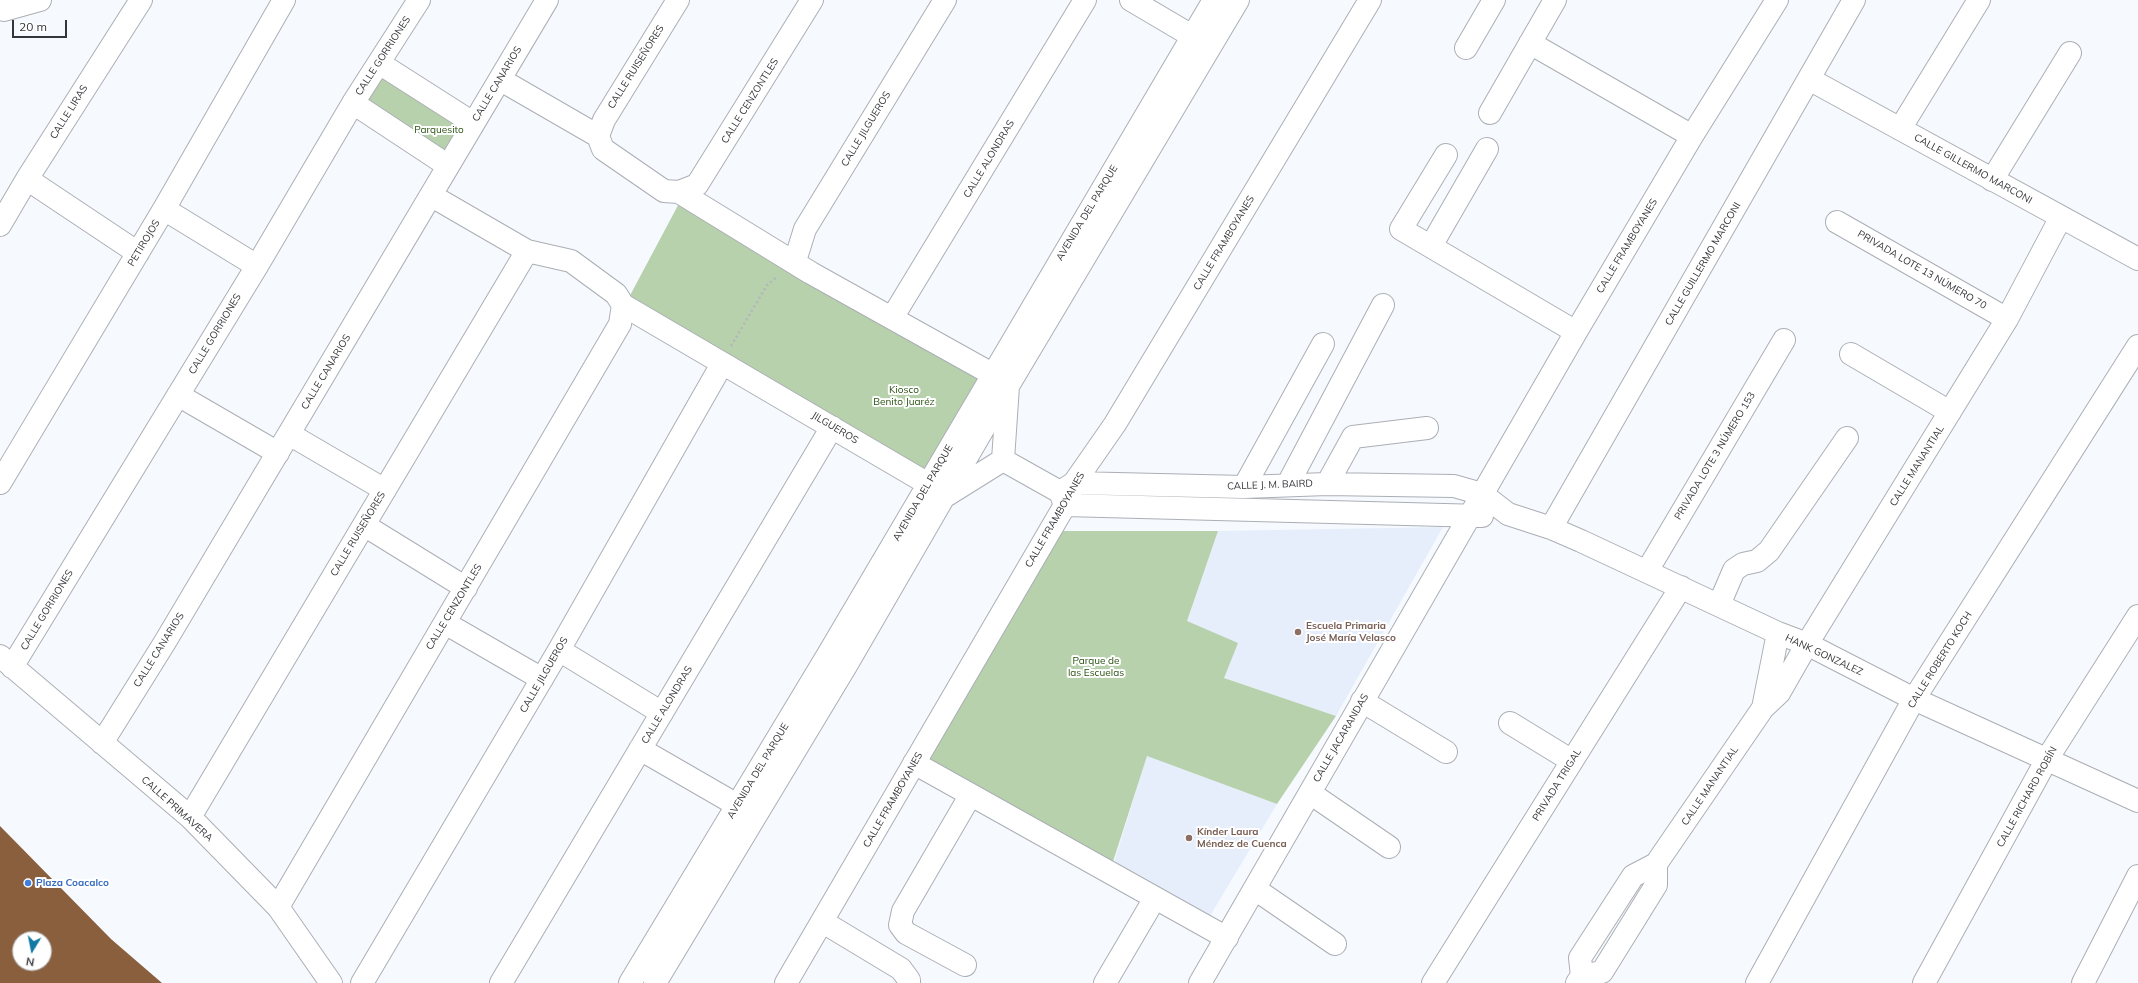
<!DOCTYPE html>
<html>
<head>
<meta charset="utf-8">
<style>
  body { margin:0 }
  #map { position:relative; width:2138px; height:983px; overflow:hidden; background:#f6faff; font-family:Mulish,sans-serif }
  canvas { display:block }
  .north { position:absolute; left:12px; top:931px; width:40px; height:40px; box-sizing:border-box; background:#fff; border:1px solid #aeafb0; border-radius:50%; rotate:190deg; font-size:11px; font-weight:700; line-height:16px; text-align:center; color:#353639 }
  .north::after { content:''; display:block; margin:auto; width:14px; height:18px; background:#1279a4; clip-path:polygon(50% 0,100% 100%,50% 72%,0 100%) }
  .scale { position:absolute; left:12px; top:20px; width:55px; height:18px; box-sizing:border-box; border:2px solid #353639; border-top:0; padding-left:5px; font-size:12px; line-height:14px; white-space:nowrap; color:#353639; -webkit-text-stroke:3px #fff; paint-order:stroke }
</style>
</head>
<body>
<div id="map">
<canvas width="2138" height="983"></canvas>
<div class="north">N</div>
<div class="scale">20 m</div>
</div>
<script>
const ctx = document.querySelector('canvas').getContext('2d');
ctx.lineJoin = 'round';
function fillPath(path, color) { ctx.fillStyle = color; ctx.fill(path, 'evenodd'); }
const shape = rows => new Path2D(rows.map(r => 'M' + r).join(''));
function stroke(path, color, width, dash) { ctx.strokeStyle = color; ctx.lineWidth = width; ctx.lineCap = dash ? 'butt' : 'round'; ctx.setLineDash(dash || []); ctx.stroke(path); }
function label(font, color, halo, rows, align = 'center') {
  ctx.font = font + ' Mulish,sans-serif'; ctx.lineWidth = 4; ctx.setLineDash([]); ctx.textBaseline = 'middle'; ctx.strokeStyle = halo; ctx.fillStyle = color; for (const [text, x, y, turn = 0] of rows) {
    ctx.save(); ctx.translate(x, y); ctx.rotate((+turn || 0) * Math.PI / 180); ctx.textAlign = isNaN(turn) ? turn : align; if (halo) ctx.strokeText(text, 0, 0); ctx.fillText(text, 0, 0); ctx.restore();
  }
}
fillPath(shape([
  [1443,527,1336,716,1224,678,1187,621,1218,531],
  [1147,755,1277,804,1204,926,1111,872]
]), '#e6eefc');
fillPath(shape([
  [379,63,473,123,447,165,353,103],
  [684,194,991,374,929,484,626,303],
  [1061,531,1218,531,1187,621,1238,643,1224,678,1336,716,1277,804,1147,756,1110,871,914,763]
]), '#b7d1ac');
fillPath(shape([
  [0,826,111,939,162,983,0,983],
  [20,939,44,939,44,963,20,963]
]), '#8a5f3e');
const minor = shape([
  [1131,0,1192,36],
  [4,10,40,0],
  [1530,43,1692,136],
  [1466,48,1494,0],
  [379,63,473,123],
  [1809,79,2138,259],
  [501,80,598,136,603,149,664,191,679,192,811,273,992,374,1008,386,1003,460],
  [353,103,447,165],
  [1490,113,1555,0],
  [1900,129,1979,0],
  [598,136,604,120,678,0],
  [1446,155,1401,229,1576,332],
  [27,179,138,253],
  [1992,180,2070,53],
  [679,192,697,185,812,0],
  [432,196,527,251,571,261,616,294,623,305,947,495,1003,460],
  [164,209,257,266],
  [1837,222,2007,319],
  [0,225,27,179,141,0],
  [1431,246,1487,149],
  [795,261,805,229,945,0],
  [892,318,1085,0],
  [1851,354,1950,412],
  [178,395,278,453],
  [289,434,385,490],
  [1003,460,1060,492,1065,505,1482,516],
  [0,483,164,209,284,0],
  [1288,484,1383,305],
  [1327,484,1353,437,1427,428],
  [1244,487,1323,344],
  [1060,492,1074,483,1244,487,1327,484,1454,486,1482,494,1508,514,1551,528,1581,541,1778,633,1807,644,1914,699,2138,801],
  [364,525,466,588],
  [1551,528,1854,0],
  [1647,571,1784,340],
  [1719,605,1734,570,1743,564,1757,561,1769,551,1847,438],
  [445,623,542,679],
  [559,650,662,713],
  [0,656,190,817,278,907,331,983],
  [12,667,257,266,353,103,419,0],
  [1362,701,1446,752],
  [1763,708,1778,633],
  [1510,723,1572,761],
  [102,743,165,642,547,0],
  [640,749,737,805],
  [914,763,1227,938],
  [1310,793,1389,847],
  [190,817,527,251],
  [1255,889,1335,944],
  [278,907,620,324,623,305],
  [823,922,901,969,909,980,909,983],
  [965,965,906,933,900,925,903,911,970,796],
  [1582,976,1602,972,1656,885,1656,864],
  [362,983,559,650,722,364],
  [501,983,832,427],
  [630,983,829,653,1214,0],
  [655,983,847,664,1008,386,1238,0],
  [786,983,1065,505,1074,483,1115,424,1370,0],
  [1105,983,1155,898],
  [1200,983,1576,332,1692,136,1777,0],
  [1433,983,1681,587],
  [1577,983,1582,976,1580,958,1633,876,1656,864,1763,708,1779,693,1807,644,2007,319,2061,217],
  [1757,983,1914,699,2138,346],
  [1924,983,2047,759,2138,616],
  [2083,983,2138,876]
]);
stroke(minor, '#abafb5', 24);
stroke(shape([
  [731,346,767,285,778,276]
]), '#b3b6ba', 2.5, [2, 3]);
stroke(minor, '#fff', 22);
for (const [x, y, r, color] of [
  [1298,632,4,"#8d6e63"],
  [1189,838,4,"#8d6e63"],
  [28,883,4,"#3f7fe0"]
]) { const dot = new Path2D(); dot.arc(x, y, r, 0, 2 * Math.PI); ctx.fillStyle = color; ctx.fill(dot); stroke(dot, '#fff', 1.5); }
label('10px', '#353639', '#fff', [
  ["CALLE GORRIONES",383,56,-57],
  ["CALLE RUISEÑORES",636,67,-58],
  ["CALLE CANARIOS",497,84,-59],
  ["CALLE CENZONTLES",750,101,-58],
  ["CALLE LIRAS",69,112,-58],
  ["CALLE JILGUEROS",866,129,-59],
  ["CALLE ALONDRAS",989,159,-59],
  ["CALLE GILLERMO MARCONI",1973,169,29],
  ["AVENIDA DEL PARQUE",1087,213,-59],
  ["PETIROJOS",144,243,-59],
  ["CALLE FRAMBOYANES",1224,243,-59],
  ["CALLE FRAMBOYANES",1627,246,-59],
  ["CALLE GUILLERMO MARCONI",1703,264,-60],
  ["PRIVADA LOTE 13 NÚMERO 70",1922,270,30],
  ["CALLE GORRIONES",215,334,-59],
  ["CALLE CANARIOS",326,372,-59],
  ["JILGUEROS",835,428,31],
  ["PRIVADA LOTE 3 NÚMERO 153",1715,456,-59],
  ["CALLE MANANTIAL",1917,466,-58],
  ["CALLE J. M. BAIRD",1270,485,-2],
  ["AVENIDA DEL PARQUE",923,493,-60],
  ["CALLE FRAMBOYANES",1055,520,-60],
  ["CALLE RUISEÑORES",358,534,-59],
  ["CALLE CENZONTLES",454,607,-59],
  ["CALLE GORRIONES",47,610,-59],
  ["CALLE CANARIOS",159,650,-58],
  ["HANK GONZALEZ",1824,655,25],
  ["CALLE ROBERTO KOCH",1940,660,-58],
  ["CALLE JILGUEROS",544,675,-60],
  ["CALLE ALONDRAS",667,705,-59],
  ["CALLE JACARANDAS",1341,738,-60],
  ["AVENIDA DEL PARQUE",758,771,-59],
  ["PRIVADA TRIGAL",1557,785,-58],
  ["CALLE MANANTIAL",1710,786,-56],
  ["CALLE RICHARD ROBÍN",2027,797,-61],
  ["CALLE FRAMBOYANES",893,800,-60],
  ["CALLE PRIMAVERA",177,809,42]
]);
label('10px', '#244d0b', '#fff', [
  ["Parquesito",439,130],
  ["Kiosco",904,390],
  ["Benito Juaréz",904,402],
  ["Parque de",1096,661],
  ["las Escuelas",1096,673]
]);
label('bold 10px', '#785e54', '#fff', [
  ["Escuela Primaria",1306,626],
  ["José María Velasco",1306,638],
  ["Kínder Laura",1197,832],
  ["Méndez de Cuenca",1197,844]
], 'left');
label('bold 10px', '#366cbe', '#fff', [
  ["Plaza Coacalco",36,883]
], 'left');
</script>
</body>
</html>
